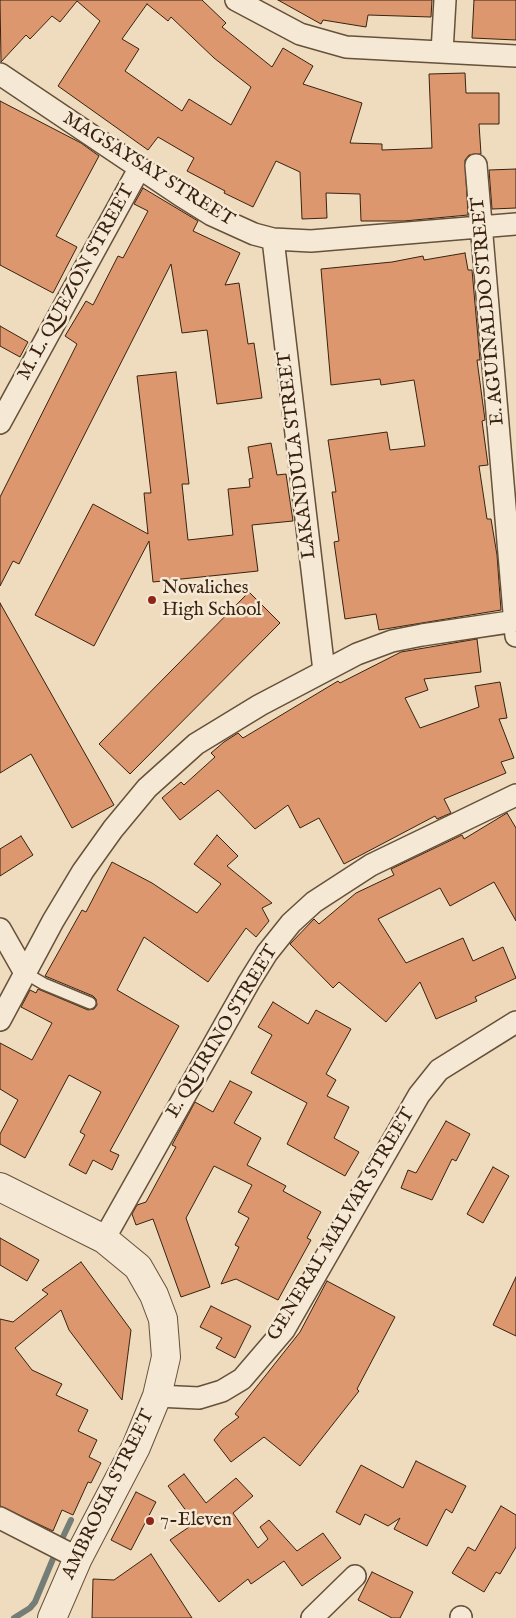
<!DOCTYPE html>
<html>
<head>
<meta charset="utf-8">
<style>
  body { margin:0 }
  canvas { display:block; background:#efdbbd }
</style>
</head>
<body>
<canvas width="516" height="1618"></canvas>
<script>
const ctx = document.querySelector('canvas').getContext('2d');
ctx.lineJoin = 'round';
const shape = rows => new Path2D(rows.map(r => 'M' + r).join(''));
function stroke(path, color, width, dash) { ctx.strokeStyle = color; ctx.lineWidth = width; ctx.lineCap = dash ? 'butt' : 'round'; ctx.setLineDash(dash || []); ctx.stroke(path); }
function fillPath(path, color) { ctx.fillStyle = color; ctx.fill(path, 'evenodd'); }
function label(font, color, halo, rows, align = 'center') {
  ctx.font = font + ' "IM FELL English",serif'; ctx.lineWidth = 5; ctx.setLineDash([]); ctx.textBaseline = 'middle'; ctx.strokeStyle = halo; ctx.fillStyle = color; for (const [text, x, y, turn = 0] of rows) {
    ctx.save(); ctx.translate(x, y); ctx.rotate((+turn || 0) * Math.PI / 180); ctx.textAlign = isNaN(turn) ? turn : align; if (halo) ctx.strokeText(text, 0, 0); ctx.fillText(text, 0, 0); ctx.restore();
  }
}
stroke(shape([
  [62,1539,71,1520],
  [14,1618,30,1608,35,1602,55,1554]
]), '#757d77', 6);
const building = shape([
  [0,0,202,0,226,23,222,27,272,67,283,48,313,66,303,84,362,103,350,143,382,144,382,150,432,148,429,74,465,73,466,93,499,93,499,124,479,124,481,154,469,155,465,160,468,215,404,221,361,221,360,194,326,193,327,218,302,219,300,172,276,161,253,207,224,193,225,191,187,171,194,158,158,137,148,150,58,86,100,21,77,1,60,22,52,16,30,39,26,35,1,62,0,0],
  [147,4,168,21,171,17,214,58,251,87,231,125,189,99,182,111,125,71,139,49,122,39,147,4],
  [278,0,432,0,431,17,368,15,366,27,323,20,321,24,278,0],
  [474,0,516,0,516,40,472,38,474,0],
  [0,101,81,143,99,156,56,236,77,247,53,293,0,265,0,101],
  [516,169,516,208,492,209,489,170,516,169],
  [143,188,198,221,193,231,240,253,225,285,239,283,248,344,254,343,262,398,217,404,207,330,182,333,171,264,19,564,13,561,0,586,0,497,77,344,65,336,86,301,93,305,118,256,123,258,148,211,134,204,143,188],
  [465,253,468,270,472,270,480,360,477,360,485,420,482,421,488,465,479,466,487,519,491,519,497,555,501,610,379,630,376,614,345,619,334,542,339,541,332,492,336,492,328,440,387,432,390,450,425,446,414,380,381,385,380,379,331,385,321,269,392,262,423,256,424,260,465,253],
  [0,326,28,342,20,357,0,346,0,326],
  [176,372,189,484,182,484,188,540,233,535,228,489,250,487,249,479,253,478,248,447,271,443,277,475,286,474,293,521,252,525,258,571,153,582,149,541,94,646,35,615,93,504,148,534,144,493,151,493,137,376,176,372],
  [249,592,280,623,130,774,99,744,249,592],
  [0,603,114,805,72,828,31,754,0,773,0,603],
  [477,639,481,672,424,679,428,690,405,698,420,728,479,707,475,686,500,682,507,718,499,719,514,758,501,762,506,773,444,799,451,813,437,819,435,816,344,864,319,818,300,828,288,805,255,829,218,790,180,820,162,798,181,782,184,785,215,757,211,753,224,742,238,733,243,738,338,681,340,683,401,652,477,639],
  [507,813,516,828,516,921,494,882,450,906,440,888,378,919,406,963,463,938,473,961,503,947,516,978,475,997,477,1001,436,1019,420,982,386,1022,339,982,333,988,290,944,314,919,319,924,356,893,394,875,391,869,462,835,464,839,507,813],
  [217,835,238,856,227,866,272,903,262,908,269,921,256,937,246,928,208,982,144,937,117,990,179,1026,110,1151,119,1155,112,1170,93,1160,86,1174,69,1165,85,1135,80,1132,101,1092,69,1075,25,1158,0,1144,0,1134,18,1100,0,1089,0,1043,32,1060,52,1023,21,1007,30,990,36,993,38,989,88,1010,94,1009,97,1005,96,999,93,996,45,976,82,910,86,912,112,862,152,883,197,913,221,884,194,864,217,835],
  [21,836,33,855,0,876,0,849,21,836],
  [273,1002,308,1024,316,1010,351,1029,326,1074,336,1080,327,1096,349,1107,334,1138,359,1152,345,1176,287,1144,307,1103,251,1073,272,1035,258,1027,273,1002],
  [230,1081,252,1092,234,1123,261,1138,247,1165,286,1186,283,1191,321,1212,307,1238,311,1240,278,1300,236,1279,221,1284,239,1247,235,1245,249,1218,238,1212,252,1185,214,1166,186,1218,210,1287,181,1297,153,1219,136,1225,132,1214,137,1205,146,1202,176,1147,172,1145,195,1102,213,1112,230,1081],
  [446,1121,470,1134,456,1161,452,1159,432,1200,401,1188,408,1170,416,1173,446,1121],
  [493,1167,509,1176,483,1223,467,1214,493,1167],
  [0,1238,39,1260,27,1281,0,1265,0,1238],
  [81,1262,131,1330,122,1400,69,1330,61,1310,15,1348,32,1370,62,1384,56,1395,88,1410,78,1431,97,1440,89,1457,101,1463,91,1483,88,1482,73,1515,62,1510,53,1531,0,1506,0,1319,13,1322,48,1294,42,1290,81,1262],
  [516,1277,516,1336,493,1325,516,1277],
  [327,1281,395,1317,357,1389,359,1391,300,1466,264,1437,231,1462,214,1440,222,1430,239,1417,235,1414,300,1332,327,1281],
  [211,1306,251,1326,235,1358,216,1348,222,1338,200,1327,211,1306],
  [416,1461,466,1486,452,1513,446,1509,427,1546,394,1529,400,1518,388,1526,365,1514,360,1525,336,1512,361,1465,403,1488,416,1461],
  [184,1474,206,1503,236,1478,253,1496,233,1513,258,1548,268,1539,260,1527,269,1520,297,1551,323,1533,341,1558,302,1586,284,1561,251,1584,248,1579,219,1602,170,1540,195,1523,168,1486,184,1474],
  [136,1492,156,1502,131,1550,111,1540,136,1492],
  [501,1506,516,1515,516,1547,500,1574,496,1572,484,1592,452,1573,468,1547,475,1551,501,1506],
  [151,1554,192,1618,92,1618,93,1579,114,1580,151,1554],
  [372,1572,413,1592,400,1618,392,1618,358,1600,372,1572]
]);
fillPath(building, '#dc976f');
stroke(building, '#392310', 1);
const service = shape([
  [25,973,44,984,90,1003]
]);
const minor = shape([
  [236,0,300,34,346,47,516,56],
  [442,52,445,0],
  [0,74,180,195,212,215,254,234,273,239,311,241,516,224],
  [476,165,516,636],
  [273,239,324,671],
  [0,423,139,169],
  [0,929,25,973],
  [0,1020,53,921,83,871,113,829,147,788,196,744,260,705,357,654,392,641,422,635,516,621],
  [104,1239,249,982,267,953,291,923,314,902,371,865,516,795],
  [157,1396,199,1398,222,1391,242,1379,284,1330,419,1095,439,1070,516,1022],
  [0,1518,78,1558],
  [312,1618,355,1576],
  [461,1618,461,1617]
]);
const tertiary = shape([
  [0,1187,104,1239,138,1267,154,1295,163,1319,166,1357,157,1396,136,1447,78,1558,52,1618]
]);
stroke(service, '#66513b', 14);
stroke(minor, '#66513b', 24);
stroke(tertiary, '#66513b', 30);
stroke(service, '#f5e8d4', 11);
stroke(minor, '#f5e8d4', 21);
stroke(tertiary, '#f5e8d4', 28);
for (const [x, y, r, color] of [
  [152,600,5,"#8f2418"],
  [150,1521,5,"#8f2418"]
]) { const dot = new Path2D(); dot.arc(x, y, r, 0, 2 * Math.PI); ctx.fillStyle = color; ctx.fill(dot); stroke(dot, '#f5e8d4', 2); }
label('19px', '#392310', '#f5e8d4', [
  ["MAGSAYSAY STREET",148,170,32],
  ["M. L. QUEZON STREET",77,283,-61],
  ["E. AGUINALDO STREET",489,311,-95],
  ["LAKANDULA STREET",298,455,-97],
  ["E. QUIRINO STREET",223,1032,-59],
  ["GENERAL MALVAR STREET",342,1225,-59],
  ["AMBROSIA STREET",109,1495,-64]
]);
label('19px', '#392310', '#f5e8d4', [
  ["Novaliches",162,589],
  ["High School",162,611],
  ["7-Eleven",160,1521]
], 'left');
</script>
</body>
</html>
